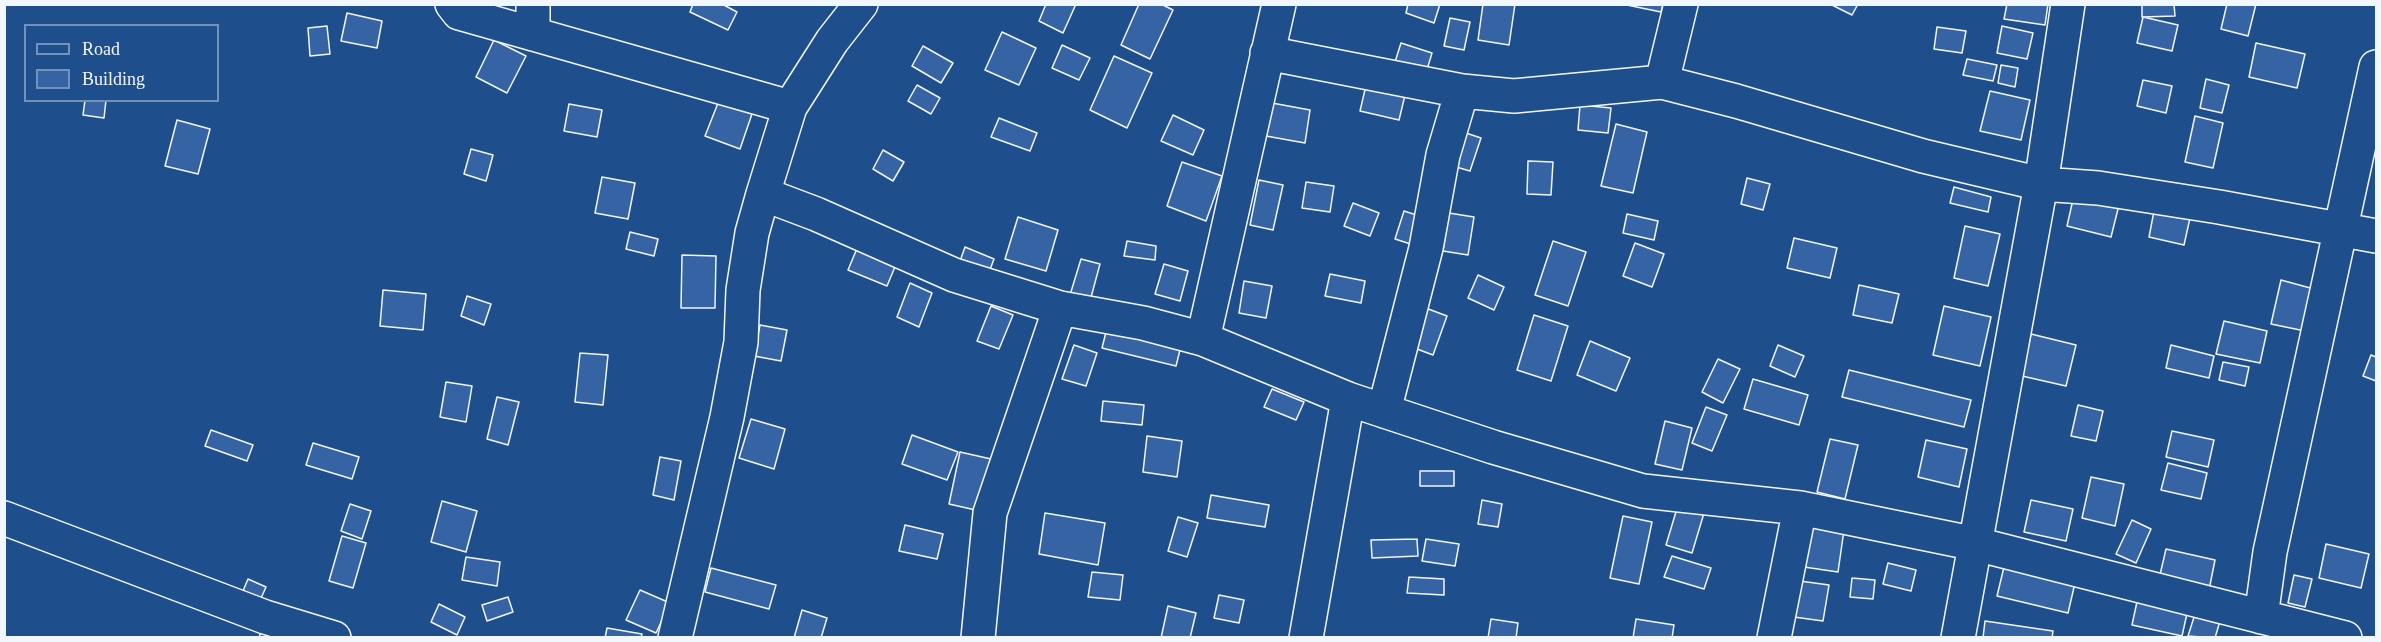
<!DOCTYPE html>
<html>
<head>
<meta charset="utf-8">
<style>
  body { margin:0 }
  #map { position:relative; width:2381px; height:642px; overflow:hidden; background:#1f4e8c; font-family:"Times New Roman",serif }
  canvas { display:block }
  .frame { position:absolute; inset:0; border:6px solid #f2f6ff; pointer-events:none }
  .legend { position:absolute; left:24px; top:24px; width:195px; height:78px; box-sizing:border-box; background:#1f4e8c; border:2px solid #7391ba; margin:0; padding:8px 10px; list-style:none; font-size:18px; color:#f2f6ff }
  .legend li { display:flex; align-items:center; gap:12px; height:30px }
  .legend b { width:30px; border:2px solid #7391ba }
</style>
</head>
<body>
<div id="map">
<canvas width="2381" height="642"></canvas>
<div class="frame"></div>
<ul class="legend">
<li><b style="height:8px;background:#1f4e8c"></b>Road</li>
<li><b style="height:16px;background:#3563a3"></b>Building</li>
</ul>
</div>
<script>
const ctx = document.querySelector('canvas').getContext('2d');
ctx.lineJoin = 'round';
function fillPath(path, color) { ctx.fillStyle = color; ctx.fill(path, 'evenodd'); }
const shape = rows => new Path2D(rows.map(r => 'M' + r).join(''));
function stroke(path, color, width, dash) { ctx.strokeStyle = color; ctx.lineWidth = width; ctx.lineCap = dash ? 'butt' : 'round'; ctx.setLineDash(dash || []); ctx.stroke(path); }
const building = shape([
  [693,4,722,4,737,12,728,30,690,12,693,4],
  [1046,4,1076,4,1063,33,1039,21,1046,4],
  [1139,4,1161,4,1173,10,1150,59,1121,45,1139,4],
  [1408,4,1440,4,1434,23,1406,13,1408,4],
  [1483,4,1515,4,1509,45,1478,40,1483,4],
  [1622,4,1663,4,1661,12,1622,4],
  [1830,4,1858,4,1852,15,1830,4],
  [2007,4,2048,4,2045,25,2004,19,2007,4],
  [2142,4,2174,4,2175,16,2142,17,2142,4],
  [2227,4,2256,4,2248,36,2221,29,2227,4],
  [347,13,382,21,377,48,341,41,347,13],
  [2143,17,2178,25,2172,51,2137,43,2143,17],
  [1450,18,1470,22,1464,50,1444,46,1450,18],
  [327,26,330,54,310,56,308,28,327,26],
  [2002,26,2033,33,2027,59,1997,53,2002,26],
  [1937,27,1966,31,1962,53,1934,49,1937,27],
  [1002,32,1036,48,1019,85,985,70,1002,32],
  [494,40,526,56,507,93,476,77,494,40],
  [1401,43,1432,53,1426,73,1395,62,1401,43],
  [2256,43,2305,54,2297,88,2249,77,2256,43],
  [1062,45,1090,58,1079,80,1052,68,1062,45],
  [923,46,953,63,941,83,912,66,923,46],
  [1114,56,1152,73,1127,128,1090,110,1114,56],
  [1967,59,1997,65,1993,81,1963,75,1967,59],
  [2001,65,2018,68,2015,87,1998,83,2001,65],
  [2206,79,2229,85,2222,113,2200,108,2206,79],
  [2143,80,2172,86,2166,113,2137,106,2143,80],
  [1367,81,1406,91,1399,120,1360,111,1367,81],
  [917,85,940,98,931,114,908,101,917,85],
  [1990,91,2030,100,2021,140,1980,131,1990,91],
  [720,98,753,111,740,149,705,136,720,98],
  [85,100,106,100,104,118,83,115,85,100],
  [1272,103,1310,110,1305,143,1266,136,1272,103],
  [569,104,602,110,597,137,564,131,569,104],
  [1580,105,1611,108,1608,133,1578,130,1580,105],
  [1173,115,1204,130,1193,155,1161,141,1173,115],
  [2195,116,2223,123,2213,168,2185,162,2195,116],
  [999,118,1037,133,1030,151,991,137,999,118],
  [177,120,210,129,198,174,165,166,177,120],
  [1616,124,1647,132,1633,193,1601,186,1616,124],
  [1457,130,1481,138,1470,171,1446,164,1457,130],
  [471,149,493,155,486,181,464,174,471,149],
  [883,150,904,162,893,181,873,169,883,150],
  [1528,161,1553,162,1551,195,1527,194,1528,161],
  [1182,162,1222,176,1206,221,1167,206,1182,162],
  [602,177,635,183,628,219,595,213,602,177],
  [1747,178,1770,184,1763,210,1741,204,1747,178],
  [1259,180,1283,185,1273,230,1250,225,1259,180],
  [1306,182,1334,186,1330,212,1302,208,1306,182],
  [1954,187,1991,197,1988,212,1950,203,1954,187],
  [2074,195,2119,205,2111,237,2067,226,2074,195],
  [1353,203,1379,213,1370,236,1344,226,1353,203],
  [1404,211,1429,219,1420,247,1395,239,1404,211],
  [2154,211,2190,218,2184,245,2149,237,2154,211],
  [1449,213,1474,217,1468,255,1443,251,1449,213],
  [1627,214,1658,221,1654,240,1623,233,1627,214],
  [1018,217,1058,230,1046,271,1005,259,1018,217],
  [1965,226,2000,234,1988,286,1954,278,1965,226],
  [630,232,658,239,654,256,626,249,630,232],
  [1794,238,1837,248,1830,278,1787,268,1794,238],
  [1127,241,1156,246,1155,260,1124,256,1127,241],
  [1553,241,1586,252,1568,306,1535,295,1553,241],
  [1635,243,1664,254,1652,287,1623,276,1635,243],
  [858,246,897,262,887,286,848,270,858,246],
  [965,247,994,259,988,275,959,264,965,247],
  [682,255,716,256,715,308,681,308,682,255],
  [1081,259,1100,264,1090,301,1070,295,1081,259],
  [1164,264,1188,271,1180,301,1155,294,1164,264],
  [1330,274,1365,281,1361,303,1325,296,1330,274],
  [1478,275,1504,287,1494,310,1468,298,1478,275],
  [2281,280,2314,289,2305,331,2271,324,2281,280],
  [1244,281,1272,286,1266,318,1239,313,1244,281],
  [910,283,932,293,919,327,897,317,910,283],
  [1859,285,1899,294,1892,323,1853,315,1859,285],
  [383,290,426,294,423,330,380,326,383,290],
  [467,296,491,304,484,325,461,316,467,296],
  [991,306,1013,315,999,349,977,341,991,306],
  [1944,306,1991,317,1980,366,1933,355,1944,306],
  [1423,307,1447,316,1433,355,1409,346,1423,307],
  [1534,315,1568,326,1551,381,1517,370,1534,315],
  [2224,321,2267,331,2260,363,2216,354,2224,321],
  [1108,324,1182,342,1176,366,1102,348,1108,324],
  [760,325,787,330,781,361,754,356,760,325],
  [2031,334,2076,345,2066,386,2022,376,2031,334],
  [1590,341,1630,358,1616,391,1577,375,1590,341],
  [1074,345,1097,353,1086,386,1062,379,1074,345],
  [1778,345,1804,356,1795,377,1770,366,1778,345],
  [2171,345,2214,356,2209,378,2166,368,2171,345],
  [580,353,608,355,603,405,575,402,580,353],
  [2371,355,2376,357,2376,381,2363,376,2371,355],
  [1718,359,1740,369,1723,403,1702,392,1718,359],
  [2223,362,2249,367,2245,386,2219,380,2223,362],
  [1849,370,1971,400,1964,427,1842,397,1849,370],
  [1753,379,1808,395,1799,425,1744,409,1753,379],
  [446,382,472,386,466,422,440,417,446,382],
  [1272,389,1304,402,1296,420,1264,407,1272,389],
  [497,397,519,402,508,445,487,439,497,397],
  [1103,401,1144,405,1142,425,1101,421,1103,401],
  [2078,405,2103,411,2096,441,2071,436,2078,405],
  [1706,407,1727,415,1712,451,1692,443,1706,407],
  [751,419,785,429,774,469,739,458,751,419],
  [1665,421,1692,428,1682,470,1655,464,1665,421],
  [211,430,253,445,247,461,205,446,211,430],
  [2172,431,2214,440,2208,467,2166,457,2172,431],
  [912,435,958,452,947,480,902,464,912,435],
  [1147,436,1182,441,1177,477,1143,472,1147,436],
  [1830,439,1858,445,1845,499,1817,492,1830,439],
  [1926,440,1967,449,1959,487,1918,477,1926,440],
  [313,443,359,457,352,479,306,465,313,443],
  [960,452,991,459,980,511,949,504,960,452],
  [660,457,681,461,674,500,653,495,660,457],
  [2168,463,2207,473,2201,499,2161,490,2168,463],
  [1420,471,1454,471,1454,486,1420,486,1420,471],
  [2091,477,2124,484,2115,526,2082,518,2091,477],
  [1211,495,1269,505,1265,527,1207,518,1211,495],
  [1482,500,1502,504,1498,527,1478,524,1482,500],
  [2031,500,2073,509,2066,541,2024,532,2031,500],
  [442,501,477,511,466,552,431,542,442,501],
  [350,504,371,511,362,539,341,531,350,504],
  [1678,505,1704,513,1692,553,1666,545,1678,505],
  [1045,513,1105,523,1098,565,1039,554,1045,513],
  [1623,516,1652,522,1639,584,1610,578,1623,516],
  [1178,517,1198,523,1187,557,1168,551,1178,517],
  [2132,520,2151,529,2136,563,2116,554,2132,520],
  [905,525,943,534,937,559,899,551,905,525],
  [1810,525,1844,530,1838,572,1804,567,1810,525],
  [342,536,366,543,353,588,329,581,342,536],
  [1417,539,1418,556,1372,558,1371,540,1417,539],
  [1426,539,1459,544,1455,566,1422,561,1426,539],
  [2326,544,2369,554,2361,588,2319,578,2326,544],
  [2166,549,2215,560,2209,590,2159,579,2166,549],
  [1672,556,1711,568,1704,589,1664,577,1672,556],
  [466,557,500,562,497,586,462,580,466,557],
  [1888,563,1916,570,1911,591,1883,584,1888,563],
  [2004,567,2075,583,2068,613,1997,596,2004,567],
  [711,568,776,585,769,609,705,592,711,568],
  [1092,572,1123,575,1120,600,1088,597,1092,572],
  [2294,575,2312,579,2305,607,2288,603,2294,575],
  [1409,577,1444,579,1444,595,1407,593,1409,577],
  [1852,578,1875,580,1873,599,1850,597,1852,578],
  [248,579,266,587,258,605,240,598,248,579],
  [1800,581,1829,585,1823,621,1794,617,1800,581],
  [640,590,670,603,656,633,626,620,640,590],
  [1219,595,1244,600,1239,623,1214,618,1219,595],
  [508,597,513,612,487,621,482,605,508,597],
  [2138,597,2188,609,2182,636,2132,625,2138,597],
  [439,604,465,617,457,635,431,622,439,604],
  [1168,606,1196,613,1190,638,1161,638,1168,606],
  [802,610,827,618,821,638,794,638,802,610],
  [2195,614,2220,621,2215,638,2188,636,2195,614],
  [1491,619,1518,623,1516,638,1488,638,1491,619],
  [1636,619,1674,625,1672,638,1633,638,1636,619],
  [1985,621,2053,631,2052,638,1983,638,1985,621],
  [262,627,281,638,259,638,262,627],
  [607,628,642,634,641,638,605,638,607,628]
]);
fillPath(building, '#3563a3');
stroke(building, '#f2f6ff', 1.5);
const minor = shape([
  [452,4,459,13,790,107],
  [1681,4,1662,82,1736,101,1923,156,2041,184,2098,188,2219,207,2376,236],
  [533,34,533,4],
  [1267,53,1462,91,1514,96,1662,82],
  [763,194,816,214,954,275,1060,308,1143,323,1203,339,1348,399,1493,447,1643,491,1800,508,1976,544,2345,638],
  [1203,339,1279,4],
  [1384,411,1426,248,1443,155,1462,91],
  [4,518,265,617,334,638],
  [2261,617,2270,552,2376,67],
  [675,638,727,417,741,342,743,290,752,233,763,194,790,107,832,41,861,4],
  [978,638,990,513,1060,308],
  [1306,638,1348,399],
  [1774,638,1800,508],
  [1958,638,2041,184,2068,4]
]);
stroke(minor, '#f2f6ff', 36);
stroke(minor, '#1f4e8c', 33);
</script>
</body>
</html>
